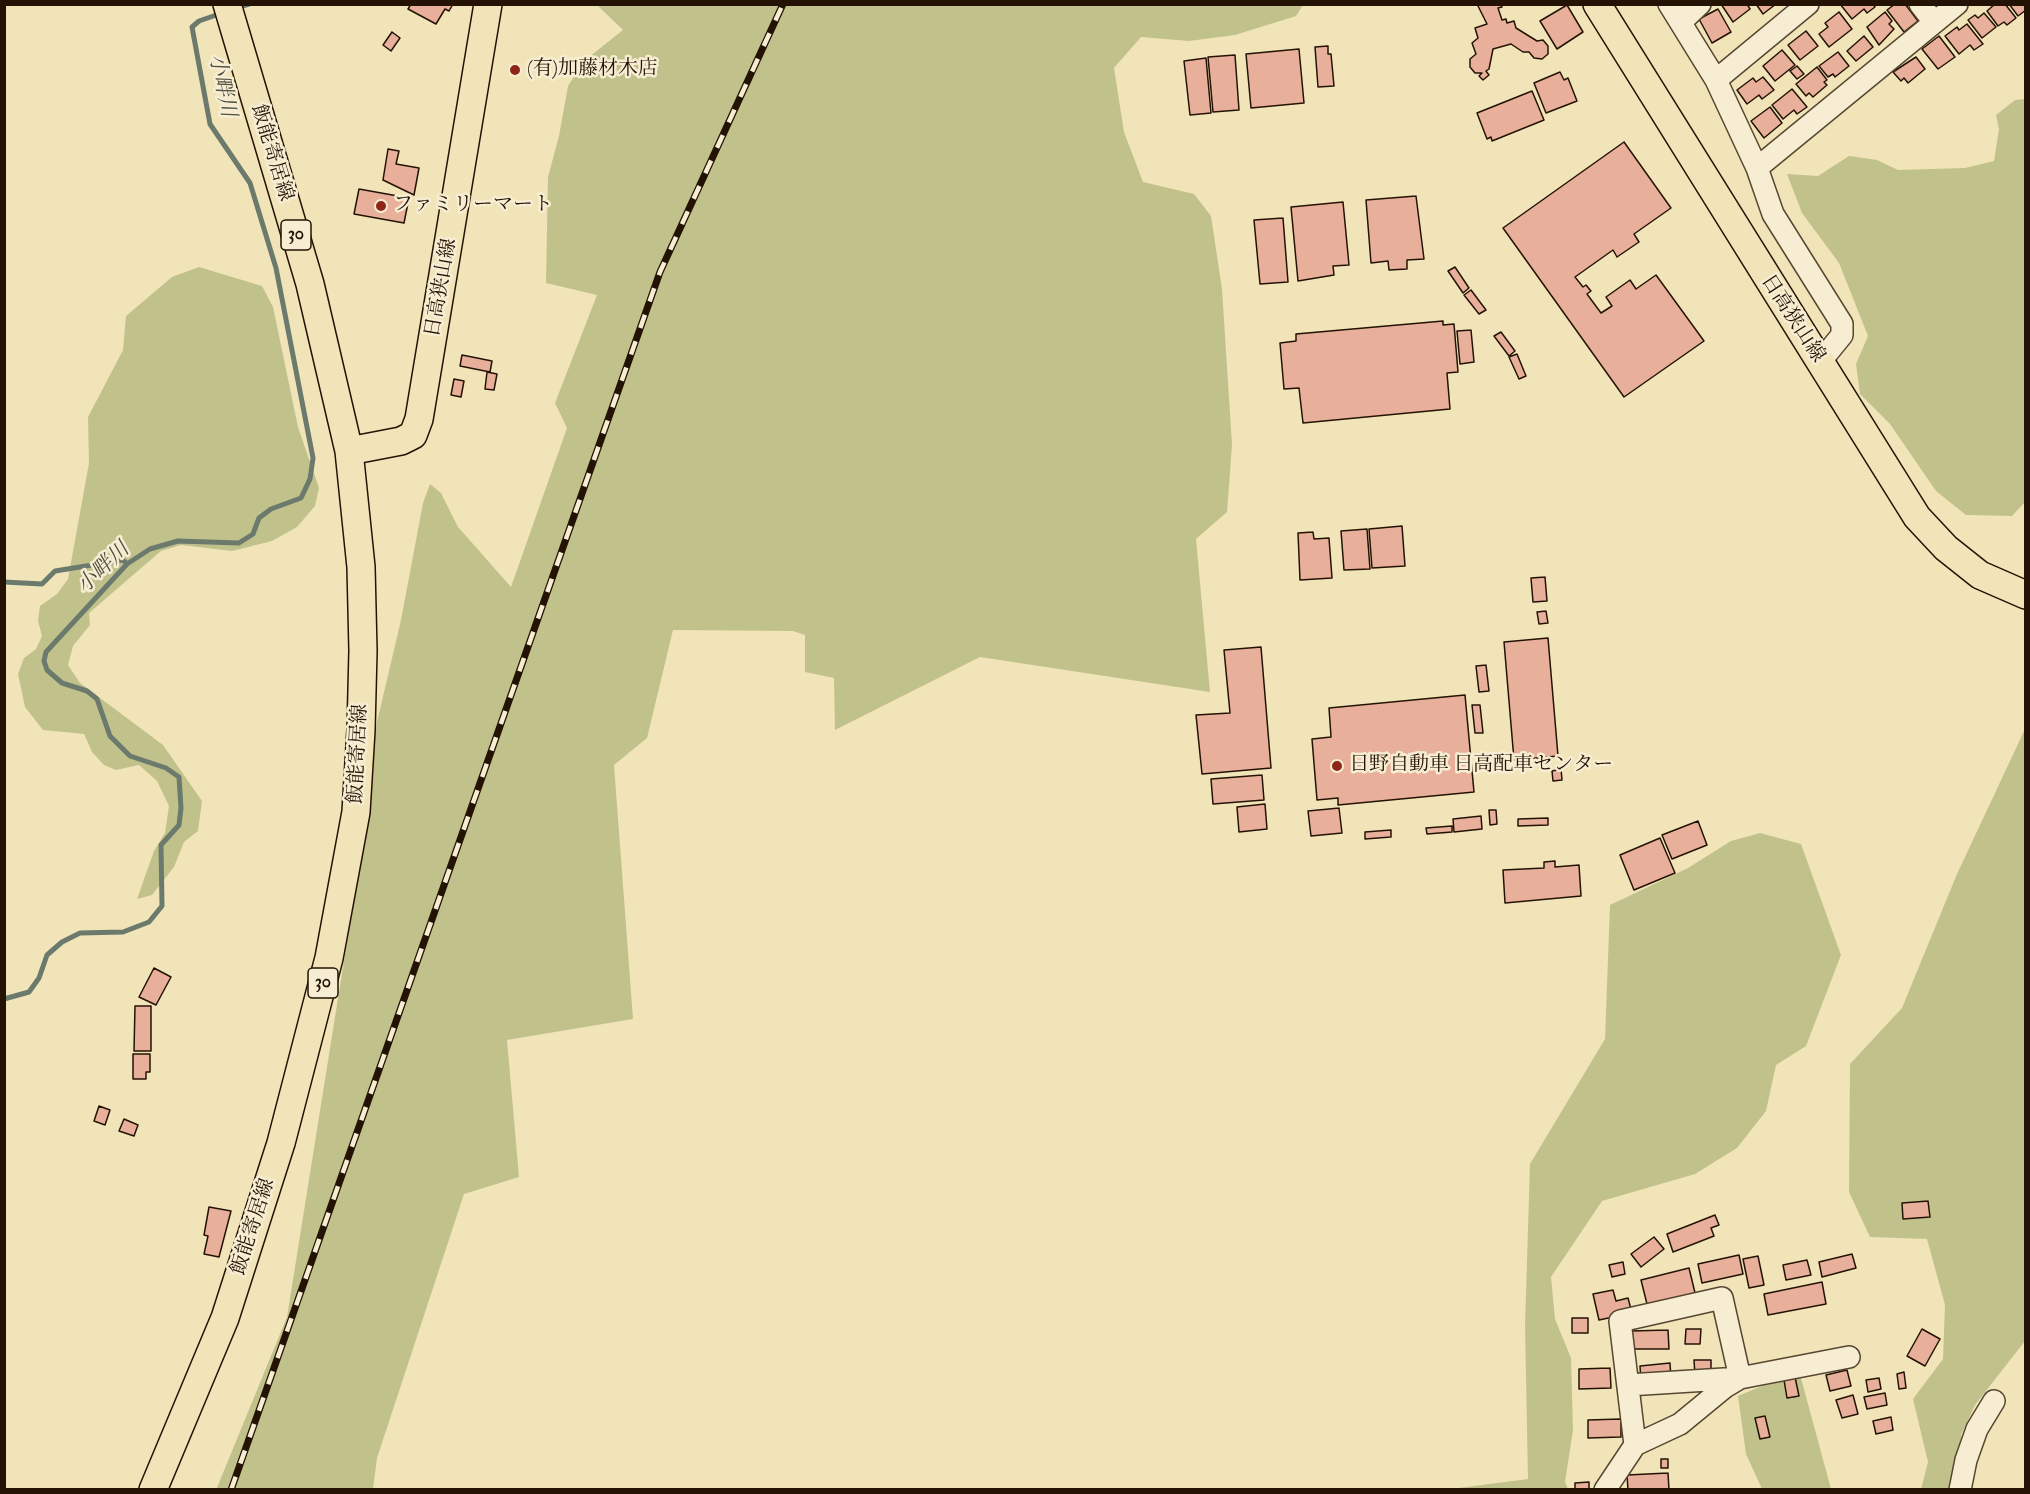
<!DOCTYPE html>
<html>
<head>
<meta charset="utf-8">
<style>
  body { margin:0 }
  #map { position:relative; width:2030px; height:1494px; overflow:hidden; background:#f1e4b9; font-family:"IM FELL Double Pica",serif }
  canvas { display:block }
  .frame { position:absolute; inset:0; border:6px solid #241304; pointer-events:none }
</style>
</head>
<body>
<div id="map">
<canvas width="2030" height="1494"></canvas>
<div class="frame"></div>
</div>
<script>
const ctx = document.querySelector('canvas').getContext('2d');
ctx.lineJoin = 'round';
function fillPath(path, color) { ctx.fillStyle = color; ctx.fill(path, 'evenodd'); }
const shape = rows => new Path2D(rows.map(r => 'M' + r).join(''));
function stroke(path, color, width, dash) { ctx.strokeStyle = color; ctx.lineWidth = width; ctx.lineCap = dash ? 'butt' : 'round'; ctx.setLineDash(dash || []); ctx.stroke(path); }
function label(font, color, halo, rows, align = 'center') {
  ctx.font = font + ' "IM FELL Double Pica","Noto Serif JP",serif'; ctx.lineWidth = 5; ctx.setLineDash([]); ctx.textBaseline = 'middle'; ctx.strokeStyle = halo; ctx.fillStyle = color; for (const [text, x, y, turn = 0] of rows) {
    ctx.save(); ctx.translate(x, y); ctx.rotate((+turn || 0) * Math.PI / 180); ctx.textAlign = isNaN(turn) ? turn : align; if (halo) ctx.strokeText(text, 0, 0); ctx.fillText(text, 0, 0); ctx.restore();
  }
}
fillPath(shape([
  [597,5,1303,5,1296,16,1235,35,1189,41,1141,37,1114,68,1124,132,1143,182,1194,194,1211,216,1222,289,1232,445,1227,512,1196,539,1210,692,980,657,835,730,834,678,805,672,805,635,793,631,673,630,647,738,614,765,633,1019,507,1040,519,1177,464,1194,377,1458,373,1489,216,1490,287,1317,356,886,377,722,401,620,423,503,430,484,441,493,458,527,511,587,567,428,555,403,597,295,546,283,548,177,559,136,568,86,584,61,623,30],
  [2025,99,2025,502,2012,516,1966,515,1936,491,1890,424,1860,394,1856,364,1868,336,1839,263,1802,213,1787,174,1818,176,1849,156,1877,160,1898,170,1965,168,1994,161,1999,129,1996,115,2015,100],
  [199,267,262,286,273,307,298,427,319,488,315,506,297,527,272,541,232,551,181,545,161,551,89,613,90,625,73,646,68,665,80,683,163,745,202,801,198,831,184,842,174,867,152,895,137,899,154,851,165,833,169,806,157,781,139,765,116,770,104,765,92,752,84,734,43,730,25,707,18,674,24,658,36,649,42,636,38,621,40,606,57,594,68,579,89,463,88,417,123,350,126,316,172,277],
  [2025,729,2025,1341,1975,1405,1961,1435,1959,1489,1921,1489,1928,1462,1913,1399,1943,1359,1945,1305,1927,1239,1870,1237,1849,1192,1850,1064,1902,1008,1957,874],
  [1760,833,1801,844,1841,955,1806,1046,1776,1065,1766,1111,1737,1148,1695,1174,1602,1201,1551,1277,1555,1319,1571,1358,1573,1430,1565,1482,1568,1489,1451,1489,1528,1479,1525,1326,1530,1164,1605,1039,1610,905,1688,868,1731,841],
  [1801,1378,1831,1489,1762,1489,1746,1454,1738,1396,1762,1386]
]), '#c1c28b');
stroke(shape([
  [236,8,249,4],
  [4,582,42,584,55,571,123,560,127,564],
  [4,999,29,992,39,978,47,955,62,942,80,933,123,932,149,922,162,906,161,845,179,825,181,808,179,777,166,768,130,756,110,736,97,699,87,691,62,683,47,670,44,661,46,652,127,564,150,549,178,541,239,543,253,534,259,518,271,509,301,498,310,479,313,458,276,268,250,183,210,124,192,27,199,21,222,13]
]), '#6b7a6d', 5);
const building = shape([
  [411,4,453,4,449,11,445,9,436,24,408,9,411,4],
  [1477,4,1501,4,1502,7,1498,8,1502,20,1506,19,1507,23,1514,21,1516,28,1537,41,1543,40,1548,46,1548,54,1542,59,1534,58,1529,52,1523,52,1511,44,1493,49,1489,69,1486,71,1489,75,1483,80,1479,76,1482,73,1475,73,1470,67,1470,59,1476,54,1472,43,1478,38,1475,28,1487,24,1477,4],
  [1721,4,1747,4,1750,9,1733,22,1721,4],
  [1756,4,1776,4,1763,14,1756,4],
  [1840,4,1873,4,1875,7,1867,13,1864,9,1852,19,1840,4],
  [1895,4,1905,4,1918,21,1904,32,1887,10,1895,4],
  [1995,4,2005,4,2016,18,2007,25,2004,22,1998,26,1987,11,1995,4],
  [2009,4,2026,4,2026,10,2018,16,2009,4],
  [1567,5,1583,32,1557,49,1540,21,1567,5],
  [1718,9,1731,32,1712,43,1699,19,1718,9],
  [1839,12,1852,29,1829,47,1819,34,1828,27,1825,23,1839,12],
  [1885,12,1892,21,1889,24,1894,29,1879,45,1867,27,1885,12],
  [1984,13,1996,27,1982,38,1968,20,1975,15,1978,18,1984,13],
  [1967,24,1983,44,1974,50,1970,45,1959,54,1945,36,1957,27,1959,30,1967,24],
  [1806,31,1818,46,1800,60,1788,45,1806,31],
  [392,32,400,38,391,51,383,45,392,32],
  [1864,36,1873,47,1856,61,1847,51,1864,36],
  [1939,36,1955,57,1938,69,1922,49,1939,36],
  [1328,46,1328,54,1331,54,1334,86,1318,87,1315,47,1328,46],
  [1299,49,1304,103,1251,108,1246,54,1299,49],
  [1782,50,1795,65,1775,81,1763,66,1782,50],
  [1838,52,1849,66,1835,77,1833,74,1828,77,1819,66,1838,52],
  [1235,55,1239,110,1213,112,1208,57,1235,55],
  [1916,57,1925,69,1908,83,1904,78,1901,81,1893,72,1916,57],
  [1206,58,1211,113,1190,115,1184,61,1206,58],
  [1797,66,1804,74,1797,79,1790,71,1797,66],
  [1817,67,1827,80,1824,82,1827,85,1813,97,1809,93,1806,96,1796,84,1817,67],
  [1560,72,1564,80,1568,78,1577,101,1546,113,1534,83,1560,72],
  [1763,77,1774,90,1762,99,1759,95,1747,104,1737,90,1753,78,1756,82,1763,77],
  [1792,89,1807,107,1797,114,1794,110,1783,119,1772,105,1792,89],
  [1532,91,1544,120,1492,141,1491,137,1487,139,1477,113,1532,91],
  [1770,107,1782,123,1764,138,1751,121,1770,107],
  [1624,142,1671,208,1634,234,1639,242,1617,257,1613,250,1575,277,1583,287,1586,285,1591,291,1587,294,1601,313,1612,306,1606,297,1630,280,1636,289,1656,275,1704,341,1624,397,1503,228,1624,142],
  [388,149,399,151,396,164,419,168,414,195,383,180,388,149],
  [359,189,409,198,404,223,354,214,359,189],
  [1416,196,1424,259,1407,260,1407,269,1389,270,1388,261,1371,263,1366,200,1416,196],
  [1343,202,1349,265,1333,266,1334,275,1298,281,1291,207,1343,202],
  [1283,218,1288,282,1260,284,1254,220,1283,218],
  [1455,267,1469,288,1463,293,1448,271,1455,267],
  [1471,290,1486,310,1479,314,1464,295,1471,290],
  [1443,321,1443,325,1454,324,1458,372,1447,373,1450,409,1303,423,1299,388,1284,389,1280,343,1296,341,1296,334,1443,321],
  [1471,330,1474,362,1460,364,1457,331,1471,330],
  [1501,332,1515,351,1509,356,1494,336,1501,332],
  [1517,354,1526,376,1519,379,1509,357,1517,354],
  [462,355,492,361,490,372,460,366,462,355],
  [487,372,497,374,494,390,485,389,487,372],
  [454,379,464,381,461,397,451,395,454,379],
  [1402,526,1405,566,1372,568,1369,529,1402,526],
  [1367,529,1370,569,1344,570,1341,531,1367,529],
  [1313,532,1314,539,1329,538,1332,578,1300,580,1298,533,1313,532],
  [1545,577,1547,601,1533,602,1531,578,1545,577],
  [1546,611,1548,623,1539,624,1537,612,1546,611],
  [1548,638,1558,756,1514,760,1504,642,1548,638],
  [1261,647,1271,768,1202,774,1196,715,1230,713,1224,650,1261,647],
  [1486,665,1489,691,1479,692,1476,666,1486,665],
  [1465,695,1474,792,1338,805,1338,798,1317,800,1312,739,1331,737,1329,708,1465,695],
  [1472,705,1480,705,1483,733,1475,733,1472,705],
  [1561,769,1562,780,1553,781,1552,771,1561,769],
  [1262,775,1264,800,1213,804,1211,779,1262,775],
  [1265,804,1267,829,1239,832,1237,807,1265,804],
  [1339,808,1342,833,1311,836,1308,811,1339,808],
  [1489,810,1496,810,1497,824,1490,825,1489,810],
  [1481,816,1482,829,1454,832,1453,819,1481,816],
  [1548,818,1548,825,1518,826,1518,819,1548,818],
  [1698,821,1707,845,1672,859,1662,835,1698,821],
  [1452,826,1452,832,1427,834,1426,828,1452,826],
  [1391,830,1391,837,1365,839,1365,832,1391,830],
  [1660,838,1675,873,1634,890,1620,855,1660,838],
  [1555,861,1555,867,1579,865,1581,896,1505,903,1503,870,1544,868,1544,862,1555,861],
  [154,968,171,977,156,1005,139,997,154,968],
  [135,1006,151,1006,151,1051,134,1051,135,1006],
  [133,1054,150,1054,150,1072,146,1072,146,1079,133,1079,133,1054],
  [99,1106,110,1110,105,1125,94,1121,99,1106],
  [124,1119,138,1125,134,1136,119,1131,124,1119],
  [1928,1201,1930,1217,1903,1219,1902,1203,1928,1201],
  [209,1207,231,1211,219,1257,204,1254,208,1236,204,1235,209,1207],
  [1715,1215,1719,1225,1711,1228,1714,1236,1673,1252,1667,1234,1715,1215],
  [1654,1237,1664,1249,1641,1267,1631,1254,1654,1237],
  [1852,1254,1856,1268,1822,1277,1819,1262,1852,1254],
  [1739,1255,1743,1274,1702,1283,1698,1264,1739,1255],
  [1758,1256,1764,1285,1749,1288,1743,1259,1758,1256],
  [1807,1260,1811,1275,1786,1280,1783,1265,1807,1260],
  [1623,1262,1625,1274,1612,1277,1609,1265,1623,1262],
  [1689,1268,1696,1297,1648,1308,1641,1280,1689,1268],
  [1822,1282,1826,1304,1768,1315,1764,1294,1822,1282],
  [1613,1290,1616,1301,1628,1298,1632,1313,1599,1320,1593,1294,1613,1290],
  [1572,1318,1588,1318,1588,1333,1572,1333,1572,1318],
  [1686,1329,1701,1329,1700,1344,1685,1344,1686,1329],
  [1922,1329,1940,1339,1925,1366,1907,1356,1922,1329],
  [1668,1330,1669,1349,1631,1349,1631,1331,1668,1330],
  [1694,1360,1711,1360,1711,1376,1695,1376,1694,1360],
  [1670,1363,1671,1379,1641,1382,1640,1366,1670,1363],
  [1610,1368,1611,1388,1579,1389,1579,1369,1610,1368],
  [1847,1370,1851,1386,1830,1391,1826,1375,1847,1370],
  [1794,1372,1799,1396,1787,1398,1783,1374,1794,1372],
  [1904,1372,1906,1388,1899,1389,1897,1374,1904,1372],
  [1879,1378,1881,1389,1868,1392,1866,1380,1879,1378],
  [1885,1393,1887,1405,1867,1409,1864,1397,1885,1393],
  [1853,1395,1858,1414,1842,1418,1836,1400,1853,1395],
  [1765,1416,1770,1437,1760,1439,1755,1418,1765,1416],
  [1891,1417,1893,1430,1876,1434,1873,1421,1891,1417],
  [1621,1419,1621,1437,1588,1438,1588,1420,1621,1419],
  [1661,1459,1668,1459,1668,1468,1661,1468,1661,1459],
  [1668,1473,1669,1490,1628,1490,1627,1475,1668,1473],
  [1589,1482,1589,1490,1575,1490,1575,1483,1589,1482]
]);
fillPath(building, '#e8b09b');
stroke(building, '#241304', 1.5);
const minor = shape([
  [1669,4,1716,80,1757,168,1773,214,1842,324,1842,335,1820,362],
  [1920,4,1934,22],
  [1681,22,1700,4],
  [1716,80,1808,4],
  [1757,168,1957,4],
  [1628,1385,1740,1378,1722,1298,1620,1321,1635,1445],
  [1605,1490,1635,1445,1680,1424,1725,1387,1740,1378,1849,1357],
  [1960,1490,1966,1460,1977,1429,1994,1401]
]);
const major = shape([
  [1597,4,1917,517,1946,548,1980,575,2026,595],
  [349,451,401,441,413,435,419,419,488,4],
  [153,1490,225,1318,281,1143,329,958,356,812,361,730,363,651,361,567,349,451,310,284,227,4]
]);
stroke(minor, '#574731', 24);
stroke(major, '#241304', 30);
stroke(minor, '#f6edd2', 21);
stroke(major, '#f1e4b9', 27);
const rail = shape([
  [231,1490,660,272,783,4]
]);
stroke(rail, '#241304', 7);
stroke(rail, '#f6edd2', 4.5, [14]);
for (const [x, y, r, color] of [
  [515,70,6,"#8f2418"],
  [381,206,6,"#8f2418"],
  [1337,766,6,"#8f2418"]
]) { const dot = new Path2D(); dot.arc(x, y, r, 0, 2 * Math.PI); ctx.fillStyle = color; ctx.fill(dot); stroke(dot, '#f6edd2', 2); }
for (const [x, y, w] of [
  [296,235,30],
  [323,983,30]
]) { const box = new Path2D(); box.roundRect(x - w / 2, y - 15, w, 30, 4.5); ctx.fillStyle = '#f6edd2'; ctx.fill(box); stroke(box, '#241304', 1.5); }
label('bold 18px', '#241304', null, [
  ["30",296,235],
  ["30",323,983]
]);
label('20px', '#241304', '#f6edd2', [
  ["(有)加藤材木店",527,70],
  ["ファミリーマート",393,206],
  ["日野自動車 日高配車センター",1349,766]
], 'left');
label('20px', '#241304', '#f6edd2', [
  ["飯能寄居線",271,153,73],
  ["日高狭山線",442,288,-80],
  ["日高狭山線",1792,319,57],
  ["飯能寄居線",359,754,-87],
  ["飯能寄居線",254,1227,-72]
]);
label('italic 21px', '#4e4f41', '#f6edd2', [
  ["小畔川",221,86,78],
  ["小畔川",104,569,-44]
]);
</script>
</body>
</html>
